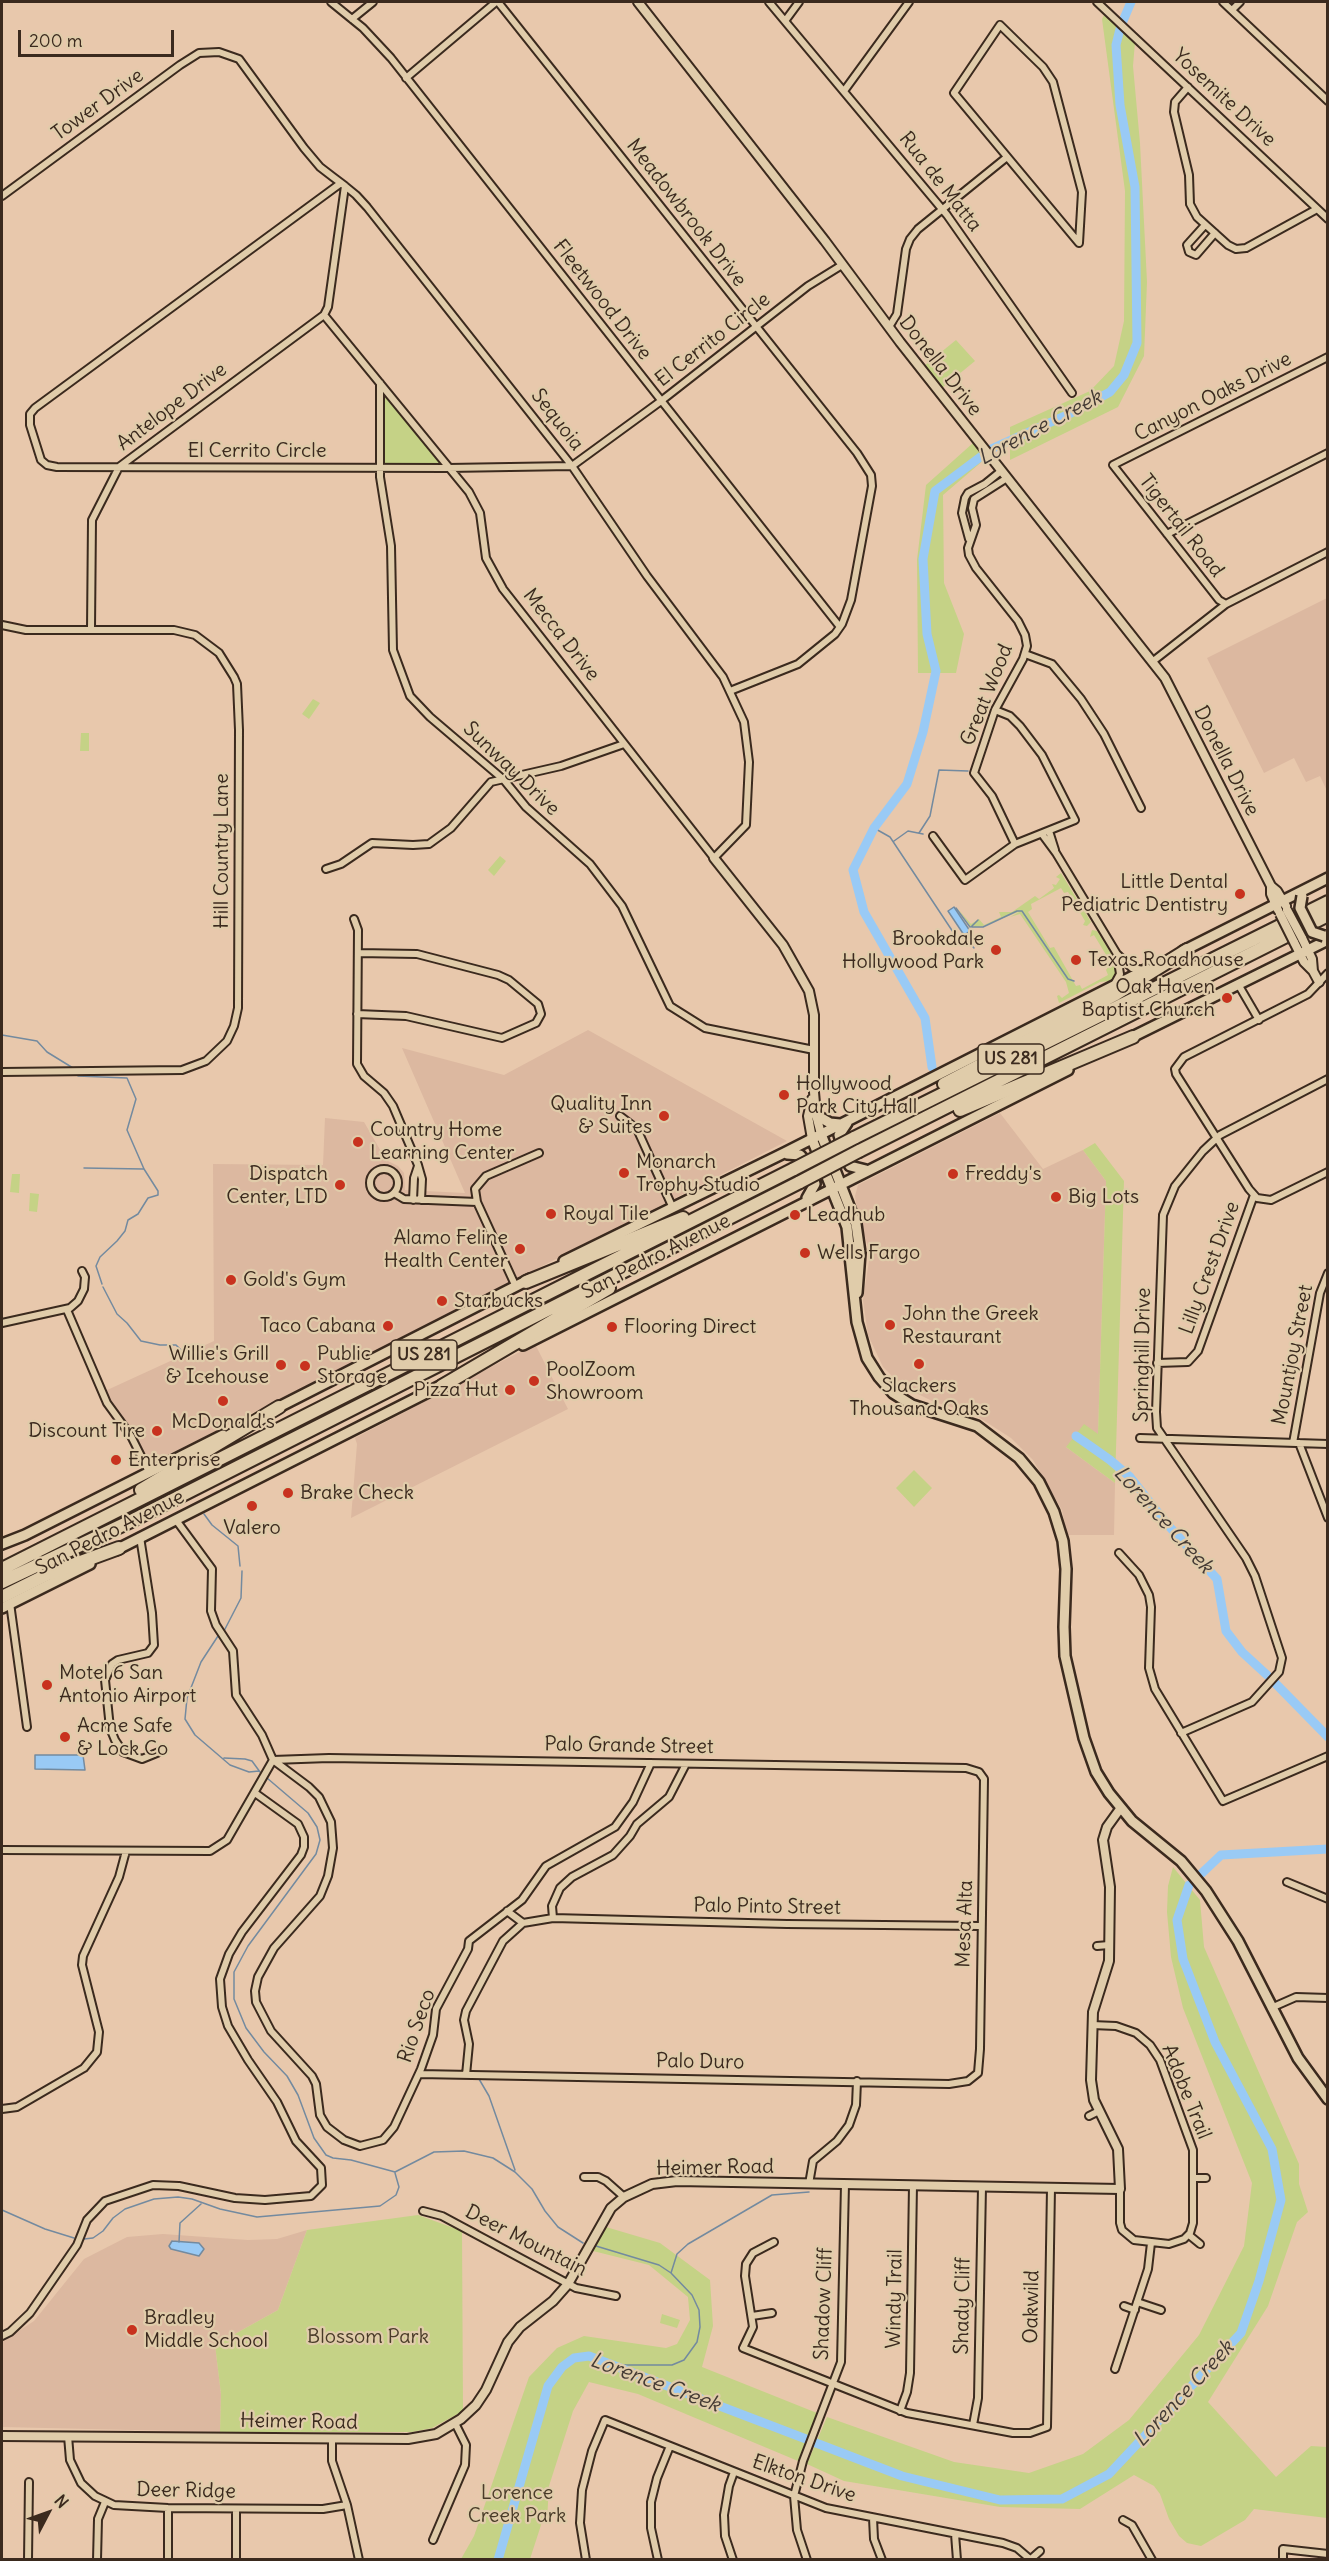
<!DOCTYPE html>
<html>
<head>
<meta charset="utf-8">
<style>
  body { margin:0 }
  #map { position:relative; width:1329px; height:2561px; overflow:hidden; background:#e8c8ac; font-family:Delius,sans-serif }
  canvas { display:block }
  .frame { position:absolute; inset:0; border:3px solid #3b2a1e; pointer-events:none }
  .north { position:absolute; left:18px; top:2483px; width:60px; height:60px; -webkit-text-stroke:4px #e0ccaa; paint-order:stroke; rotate:49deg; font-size:16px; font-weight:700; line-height:24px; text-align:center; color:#3b2a1e }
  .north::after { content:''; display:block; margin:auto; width:21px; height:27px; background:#3b2a1e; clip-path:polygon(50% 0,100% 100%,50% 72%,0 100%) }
  .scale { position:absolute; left:18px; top:30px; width:156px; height:27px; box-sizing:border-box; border:3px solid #3b2a1e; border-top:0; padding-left:8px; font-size:18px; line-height:21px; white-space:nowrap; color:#3b2a1e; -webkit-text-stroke:4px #e0ccaa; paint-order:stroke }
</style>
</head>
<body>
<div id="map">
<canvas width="1329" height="2561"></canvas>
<div class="frame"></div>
<div class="north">N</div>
<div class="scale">200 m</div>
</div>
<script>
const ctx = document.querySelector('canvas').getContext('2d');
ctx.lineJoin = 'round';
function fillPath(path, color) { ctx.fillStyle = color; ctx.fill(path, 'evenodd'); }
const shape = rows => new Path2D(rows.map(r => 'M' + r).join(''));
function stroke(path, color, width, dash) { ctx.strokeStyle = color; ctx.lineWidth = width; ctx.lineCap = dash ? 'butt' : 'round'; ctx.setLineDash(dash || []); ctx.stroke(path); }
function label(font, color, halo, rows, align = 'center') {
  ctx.font = font + ' Delius,sans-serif'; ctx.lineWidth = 4.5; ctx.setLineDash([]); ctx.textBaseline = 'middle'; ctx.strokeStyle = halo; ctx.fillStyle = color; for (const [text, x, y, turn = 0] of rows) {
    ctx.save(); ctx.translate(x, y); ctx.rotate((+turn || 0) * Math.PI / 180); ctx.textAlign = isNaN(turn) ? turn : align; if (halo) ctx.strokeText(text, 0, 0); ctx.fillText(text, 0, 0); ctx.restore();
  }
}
fillPath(shape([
  [1327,598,1327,791,1320,776,1306,782,1294,758,1264,773,1207,658],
  [588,1030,787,1141,315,1382,149,1464,137,1440,115,1411,105,1391,214,1341,213,1164,323,1165,325,1118,364,1122,386,1160,398,1166,404,1173,405,1190,465,1193,402,1048,504,1075],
  [1000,1113,1043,1169,1083,1150,1106,1181,1098,1435,1066,1447,1115,1483,1114,1535,1067,1535,1062,1510,1033,1460,1011,1438,972,1413,934,1402,902,1386,883,1367,868,1335,863,1300,870,1254,857,1209,855,1196,858,1185],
  [535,1344,568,1409,351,1518,357,1444,355,1438],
  [307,2230,278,2310,215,2345,221,2394,220,2432,2,2427,2,2342,34,2321,84,2259,127,2237,163,2234,248,2240,277,2239]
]), '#dcb8a0');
fillPath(shape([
  [1104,15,1135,42,1133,66,1140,143,1147,282,1144,356,1118,407,1010,460,1010,427,1090,391,1114,366,1124,321,1125,191,1102,19],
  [956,340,975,361,942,388,924,366],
  [384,391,441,461,440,464,384,464,382,392],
  [973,443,985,459,943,495,944,583,964,634,956,673,918,673,917,560,926,485],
  [313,699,320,703,309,719,302,714],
  [81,733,89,733,89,751,80,751],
  [500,856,506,861,494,876,488,870],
  [1061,873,1091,922,1087,926,1083,925,1085,921,1068,892,1064,893,1061,888,1031,904,1032,909,1028,912,1050,948,1054,947,1076,986,1080,985,1082,989,1108,975,1106,970,1111,963,1094,935,1090,937,1092,930,1097,931,1117,963,1115,975,1110,981,1100,982,1059,1003,1057,996,1059,995,1062,998,1069,993,1066,982,1020,914,1010,917,1021,911,983,926,971,927,957,908,971,924,979,919,984,925,1001,917,999,912,1012,912,1035,896,1039,899,1054,888,1052,884,1056,885,1060,879,1056,877],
  [1095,1143,1124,1181,1115,1483,1066,1447,1084,1424,1098,1434,1106,1181,1083,1150],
  [12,1174,20,1174,19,1193,10,1192],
  [30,1193,39,1194,37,1212,29,1211],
  [914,1470,932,1488,914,1507,896,1488],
  [1173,1867,1200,1900,1204,1947,1299,2164,1299,2184,1308,2212,1297,2222,1268,2306,1208,2402,1276,2477,1311,2446,1327,2447,1327,2518,1254,2509,1245,2520,1201,2546,1187,2543,1179,2536,1169,2519,1160,2494,1154,2486,1134,2475,1080,2509,1000,2507,844,2481,807,2464,827,2417,954,2462,1029,2473,1083,2454,1129,2420,1199,2335,1244,2246,1252,2183,1183,2008,1171,1957,1167,1912,1168,1886],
  [418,2215,462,2231,463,2411,432,2428,412,2432,220,2432,221,2394,215,2345,278,2310,307,2230],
  [606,2227,660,2243,710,2280,713,2326,702,2367,817,2413,798,2461,638,2394,589,2382,573,2411,549,2486,547,2520,542,2522,530,2559,461,2559,474,2536,529,2377,557,2348,584,2336,666,2348,677,2344,690,2320,688,2297,649,2265,593,2251],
  [662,2314,680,2320,677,2328,660,2323]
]), '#c5d286');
const water = shape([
  [954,907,970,931,964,935,948,911,954,907],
  [35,1755,83,1755,85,1770,35,1769,35,1755],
  [172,2241,199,2243,204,2249,199,2256,171,2249,169,2246,172,2241]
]);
fillPath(water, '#99caf5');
stroke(water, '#738a9f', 1.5);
stroke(shape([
  [874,828,890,837,957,938,966,938,974,948],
  [919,833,930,816,939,770,968,771],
  [894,841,908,831,923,834],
  [956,908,970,927,983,927,1017,911,1022,911,1068,979,1074,981],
  [971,927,978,920],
  [2,1035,37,1041,47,1052,73,1068],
  [78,1076,127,1078,136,1099,127,1130,144,1169,158,1191,158,1195,148,1198,138,1214,128,1220,125,1231,117,1241,100,1257,96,1266,102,1284],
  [84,1168,143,1169],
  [103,1287,117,1314,127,1323,141,1341,160,1345,176,1345,185,1354],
  [204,1514,212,1525,238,1546,240,1566],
  [224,1631,241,1598,242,1571],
  [218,1636,201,1662,187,1698,185,1719,195,1735,230,1765,249,1772,259,1771],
  [224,1758,245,1759,252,1761,260,1772],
  [267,1778,308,1813,317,1827,320,1840,316,1854,248,1946,234,1972,234,1999,246,2028,264,2052,287,2076,298,2095,314,2138,326,2155,333,2158,351,2160,395,2172,434,2152,464,2151,493,2158,515,2172,532,2189,545,2211,558,2227,583,2243],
  [479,2079,489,2096,515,2170],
  [2,2210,45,2229,74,2238],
  [84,2239,93,2238,103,2231,113,2218,125,2209,154,2199,178,2197,192,2199,220,2209,257,2217,380,2206,396,2195,399,2187,395,2173],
  [179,2242,180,2223,201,2204],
  [596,2246,659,2265,671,2273,692,2295,699,2310,700,2327,697,2342,684,2360,672,2365,612,2365],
  [671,2273,677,2254,688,2244,772,2195,809,2192]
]), '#738a9f', 1.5);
stroke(shape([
  [1123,21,1131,2],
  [932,1067,925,1018,864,912,853,870,874,828,907,784,923,732,936,671,927,634,923,559,935,491,991,449,1069,414,1110,392,1124,375,1137,343,1135,187,1120,105,1116,45,1120,29],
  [1076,1436,1110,1460,1130,1477,1167,1524,1217,1579,1226,1631,1242,1652,1267,1675],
  [1275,1683,1328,1737],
  [1202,1873,1221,1855,1328,1849],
  [816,2443,902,2476,1000,2500,1062,2499,1109,2474,1241,2333,1259,2281,1281,2200,1272,2149,1215,2042,1183,1959,1177,1920,1189,1885],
  [498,2560,548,2386,562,2367,574,2358,589,2356,806,2439]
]), '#99caf5', 9);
const minor = shape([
  [331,2,363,28,391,58,840,627],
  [498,2,857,453,871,475,872,486,851,600,842,624,835,634,798,664,730,691],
  [769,2,947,215,1072,393],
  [1097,2,1328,219],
  [1223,2,1328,101],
  [1232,10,1240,2],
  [352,19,373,2],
  [785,21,799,2],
  [1000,25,1043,67,1053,82,1082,192,1079,243,954,93,1000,25],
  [406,78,496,2],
  [1188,87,1175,102,1174,112,1189,175,1190,204,1197,217,1228,245,1236,249,1246,248,1317,209],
  [844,91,909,2],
  [341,183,35,408,30,414,30,425,41,460,47,465,57,467,448,468,572,466,661,401,808,286,842,265],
  [2,196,180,65,199,53,219,52,239,59,304,148,320,167,333,177,345,186,356,195,367,207,572,466,647,576,723,677,744,722,749,762,746,825,714,858,503,589,486,558,480,513,469,492,324,315,328,307,345,186],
  [1205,225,1187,245,1189,252,1196,255,1215,233],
  [889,327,897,314,906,249,910,239,918,229,1007,157],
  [380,383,380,477,391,546,393,650,410,696,430,717,504,780,526,807,590,864,622,906,670,1006,705,1028,814,1050],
  [1007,478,974,499,972,508,976,525,968,548,969,555,976,568,1018,621,1025,635,1027,646,1023,659,995,710,974,773,992,796,1015,844],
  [1167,534,1328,453],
  [969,539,962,513,965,498,968,493,985,484,1001,471],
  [1226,604,1219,600,1113,465,1328,357],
  [2,625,26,630,174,630,195,635,219,653,234,677,237,684,239,730,238,1008,234,1026,227,1041,206,1061,182,1070,2,1072],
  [91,629,92,520,119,467,324,315],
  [1025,654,1052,664,1081,699,1104,734,1141,808],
  [1152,662,1226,604,1328,552],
  [1049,831,1055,850],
  [1042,834,1056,853,1117,954,1132,968,1144,970],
  [933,836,965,880,1015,844,1075,820,1042,755,1020,726,1010,716,995,710],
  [326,869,341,864,372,843,413,845,429,844,451,828,491,782,561,766,624,744],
  [354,919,358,930,357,1064,364,1076,384,1093,393,1106,418,1165,422,1179,421,1200],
  [1328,973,1308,994,1184,1057,1175,1069,1176,1074,1249,1189,1257,1198,1271,1200,1328,1172],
  [1238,984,1259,1020],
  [1114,985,1120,974,1117,955],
  [357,1014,406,1016,502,1038,536,1023,541,1014,538,1004,509,980,498,975,417,954,358,953],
  [620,1116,637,1129,672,1206],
  '370 1183a14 14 0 1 1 28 0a14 14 0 1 1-28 0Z',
  [394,1193,404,1199,477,1202],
  [413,1200,414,1178,418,1166],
  [516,1287,477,1202,475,1189,486,1176,539,1153],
  [67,1310,107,1403,131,1436,149,1472],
  [2,1323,70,1308,78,1301,84,1289,85,1277,82,1271],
  [1157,1363,1188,1362,1198,1351,1254,1195],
  [1140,1438,1328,1444],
  [1293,1443,1320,1293,1328,1273],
  [1299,1443,1328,1518],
  [176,1520,212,1569,211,1611,216,1625,233,1651,236,1695,262,1735,273,1760],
  [140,1537,152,1613,154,1645,148,1653,118,1660,112,1664,105,1680,110,1728,115,1740,123,1752,142,1759,164,1750],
  [1119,1553,1139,1575,1149,1595,1151,1607,1149,1668,1155,1689,1223,1801,1328,1756],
  [10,1603,27,1727],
  [1181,1733,1252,1702,1279,1672,1282,1658,1255,1576,1246,1558,1157,1428,1156,1412,1163,1215,1175,1186,1203,1151,1220,1135,1328,1079],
  [273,1760,329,1758,966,1768,979,1772,984,1779,980,2049,978,2073,968,2081,949,2084,419,2074],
  [273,1760,309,1787,319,1797,331,1822,333,1848,328,1876,320,1896,274,1948,258,1977,255,1991,256,2002,271,2031,312,2076,316,2084,320,2115,327,2127,344,2140,360,2146,383,2140,394,2127,421,2069,433,2035,436,2009,468,1949,469,1941,522,1900,546,1866,615,1827,633,1802,651,1763],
  [2,1850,210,1851,227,1840,273,1760],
  [1287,1882,1328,1899],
  [507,1911,523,1923],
  [553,1918,552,1906,560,1888,572,1877,613,1855,630,1836,637,1824,669,1797,686,1764],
  [1097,1946,1109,1945],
  [1271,2008,1296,1997,1328,1998],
  [1092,2025,1116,2026,1136,2033,1150,2045,1160,2060,1193,2150,1193,2223,1190,2233,1184,2239,1169,2244,1134,2240,1122,2230,1120,2223,1120,2189],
  [466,2075,469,2044,464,2020,466,2011,503,1941,523,1923,553,1918,787,1924,980,1926],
  [2,2109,17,2107,84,2068,97,2052,99,2032,82,1965,83,1956,119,1877,126,1851],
  [1089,2116,1099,2111],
  [584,2177,598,2177,606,2181,624,2197],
  [1194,2178,1206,2178],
  [809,2184,813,2161,837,2141,849,2125,856,2105,857,2081],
  [423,2211,442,2216,576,2288,616,2296],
  [1189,2235,1200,2244],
  [774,2242,753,2253,746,2264,745,2276,753,2327,743,2348,907,2413,1013,2433,1030,2433,1047,2427,1051,2188],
  [1137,2302,1161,2310],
  [1124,2306,1135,2310],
  [752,2316,772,2313],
  [2,2336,10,2332,30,2313,77,2245,87,2220,105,2201,153,2185,179,2186,235,2198,265,2200,311,2196,322,2185,321,2168,296,2141,277,2102,248,2060,228,2026,222,2007,220,1979,229,1954,242,1932,301,1855,304,1847,304,1837,298,1824,255,1793],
  [1115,2369,1148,2269,1151,2243],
  [900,2411,907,2392,910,2373,913,2185],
  [973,2425,978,2398,982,2187],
  [68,2436,70,2460,81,2483,95,2496,114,2505,168,2508,323,2509,347,2505],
  [332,2439,332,2461,347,2505,359,2560],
  [873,2518,874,2539,882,2560],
  [1123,2520,1132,2525,1152,2560],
  [955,2534,957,2560],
  [433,2540,465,2465,466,2445,455,2423],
  [1031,2559,1040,2551],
  [28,2560,29,2482],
  [97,2560,98,2519,105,2502],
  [168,2560,168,2508],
  [236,2560,236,2509],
  [586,2560,580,2523,582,2490,592,2451,605,2420,826,2508,1003,2543,1017,2548,1031,2560],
  [658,2560,651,2528,651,2502,657,2478,670,2446],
  [733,2560,725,2536,724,2515,729,2486,734,2472],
  [807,2560,797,2530,794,2496,803,2461,841,2362,845,2184],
  [1283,2560,1283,2549,1328,2554]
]);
const tertiary = shape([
  [638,2,825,241,900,342,1165,678,1271,886,1277,891,1286,906],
  [714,858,783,945,809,991,814,1015,814,1092,816,1115,821,1134],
  [1271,886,1271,894,1278,910],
  [1302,938,1312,959,1313,971],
  [1294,942,1304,962,1313,971,1319,982],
  [812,1139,808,1116,812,1099],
  [2,2436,408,2439,436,2434,461,2419,476,2405,486,2390,508,2342,520,2327,553,2301,568,2284,611,2208,624,2197,652,2184,677,2181,1120,2189,1118,2149,1094,2100,1091,2080,1093,2012,1109,1961,1110,1887,1103,1840,1107,1827,1120,1809]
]);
const secondary = shape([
  [1183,951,1328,878],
  [1128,1039,1328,940],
  [816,1115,830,1123,840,1124],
  [847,1123,839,1135,844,1153,850,1166,866,1170],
  [821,1134,856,1224,860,1253,857,1293],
  [812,1139,847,1227,857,1322,867,1358,879,1377,893,1393,912,1405,977,1426,1019,1458,1039,1482,1054,1512,1063,1541,1066,1569,1064,1627,1065,1656,1084,1738,1096,1772,1109,1793,1132,1821,1181,1861,1206,1891,1238,1941,1298,2058,1328,2099],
  [787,1154,800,1155,811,1167,815,1184,807,1198],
  [564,1261,784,1153,1147,969],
  [523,1345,1068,1070],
  [275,1409,530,1279],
  [2,1544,25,1535,223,1435],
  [116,1550,446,1383],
  [2,1608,90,1564]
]);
const motorway = shape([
  [944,1084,1116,994,1187,950],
  [960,1110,1133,1037],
  [854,1138,1328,902],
  [859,1151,1328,915],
  [526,1282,683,1218],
  [442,1386,609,1288],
  [141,1490,279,1407],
  [2,1569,794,1169],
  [2,1582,129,1522,800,1182],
  [2,1597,48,1574,119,1548]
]);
stroke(minor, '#3b2a1e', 10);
stroke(tertiary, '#3b2a1e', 12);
stroke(secondary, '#3b2a1e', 14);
stroke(motorway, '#3b2a1e', 16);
stroke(minor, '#e0ccaa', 6);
stroke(tertiary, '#e0ccaa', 8);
stroke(secondary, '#e0ccaa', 9);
stroke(motorway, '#e0ccaa', 12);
const tertiaryBridge = shape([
  [1287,910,1302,938],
  [1280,914,1294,942]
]);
const secondaryBridge = shape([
  [1302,896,1300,908,1312,932,1324,936]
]);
const motorwayBridge = shape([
  [794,1169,854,1138],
  [800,1182,859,1151]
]);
stroke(tertiaryBridge, '#3b2a1e', 12, []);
stroke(secondaryBridge, '#3b2a1e', 14, []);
stroke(motorwayBridge, '#3b2a1e', 16, []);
stroke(tertiaryBridge, '#e0ccaa', 8);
stroke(secondaryBridge, '#e0ccaa', 9);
stroke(motorwayBridge, '#e0ccaa', 12);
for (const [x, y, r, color] of [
  [1240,894,6,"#c8321e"],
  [996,950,6,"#c8321e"],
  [1076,960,6,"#c8321e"],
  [1227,998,6,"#c8321e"],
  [784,1095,6,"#c8321e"],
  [664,1116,6,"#c8321e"],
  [358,1142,6,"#c8321e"],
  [624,1173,6,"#c8321e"],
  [953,1174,6,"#c8321e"],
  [340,1185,6,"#c8321e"],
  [1056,1197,6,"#c8321e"],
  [551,1214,6,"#c8321e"],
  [795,1215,6,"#c8321e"],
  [520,1249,6,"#c8321e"],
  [805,1253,6,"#c8321e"],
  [231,1280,6,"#c8321e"],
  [442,1301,6,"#c8321e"],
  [890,1325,6,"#c8321e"],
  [388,1326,6,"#c8321e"],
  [612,1327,6,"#c8321e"],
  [919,1364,6,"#c8321e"],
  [281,1365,6,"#c8321e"],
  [305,1366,6,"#c8321e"],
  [534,1381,6,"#c8321e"],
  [510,1390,6,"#c8321e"],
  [223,1401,6,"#c8321e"],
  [157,1431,6,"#c8321e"],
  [116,1460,6,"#c8321e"],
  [288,1493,6,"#c8321e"],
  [252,1506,6,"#c8321e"],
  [47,1685,6,"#c8321e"],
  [65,1737,6,"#c8321e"],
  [132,2330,6,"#c8321e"]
]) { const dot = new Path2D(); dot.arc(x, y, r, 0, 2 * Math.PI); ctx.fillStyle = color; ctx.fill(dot); stroke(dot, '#e0ccaa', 2); }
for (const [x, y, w] of [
  [1011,1059,66],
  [424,1355,66]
]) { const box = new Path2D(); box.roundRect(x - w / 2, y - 15, w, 30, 4.5); ctx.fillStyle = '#e0ccaa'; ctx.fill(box); stroke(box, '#3b2a1e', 1.5); }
label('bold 18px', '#3b2a1e', null, [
  ["US 281",1011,1059],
  ["US 281",424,1355]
]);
label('20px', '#3b2a1e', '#e0ccaa', [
  ["Yosemite Drive",1224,98,43],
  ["Tower Drive",98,105,-36],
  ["Rua de Matta",940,182,52],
  ["Meadowbrook Drive",686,213,52],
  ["Fleetwood Drive",602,300,52],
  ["El Cerrito Circle",713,340,-38],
  ["Donella Drive",940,366,52],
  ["Canyon Oaks Drive",1213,397,-27],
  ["Antelope Drive",172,407,-37],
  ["Sequoia",557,420,52],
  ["El Cerrito Circle",257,451],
  ["Tigertail Road",1181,526,52],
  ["Mecca Drive",561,635,52],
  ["Great Wood",987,695,-68],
  ["Donella Drive",1226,761,63],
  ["Sunway Drive",511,769,44],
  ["Hill Country Lane",222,851,-90],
  ["San Pedro Avenue",656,1257,-27],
  ["Lilly Crest Drive",1210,1268,-70],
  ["Springhill Drive",1143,1355,-89],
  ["Mountjoy Street",1293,1355,-79],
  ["San Pedro Avenue",110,1533,-27],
  ["Palo Grande Street",629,1746,1],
  ["Palo Pinto Street",767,1907,1],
  ["Mesa Alta",965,1924,-88],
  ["Rio Seco",417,2026,-71],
  ["Palo Duro",700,2062,1],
  ["Adobe Trail",1186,2092,68],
  ["Heimer Road",715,2168,-1],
  ["Deer Mountain",526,2241,27],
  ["Windy Trail",895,2299,-89],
  ["Shadow Cliff",824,2304,-88],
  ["Shady Cliff",963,2306,-89],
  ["Oakwild",1032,2307,-89],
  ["Heimer Road",299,2422,1],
  ["Elkton Drive",804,2479,19],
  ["Deer Ridge",186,2491,1]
]);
label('20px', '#3b2a1e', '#e0ccaa', [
  ["Little Dental",1228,882,"right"],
  ["Pediatric Dentistry",1228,905,"right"],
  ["Brookdale",984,939,"right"],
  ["Hollywood Park",984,962,"right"],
  ["Texas Roadhouse",1088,960],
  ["Oak Haven",1215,987,"right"],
  ["Baptist Church",1215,1010,"right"],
  ["Hollywood",796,1084],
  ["Park City Hall",796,1107],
  ["Quality Inn",652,1104,"right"],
  ["& Suites",652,1127,"right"],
  ["Country Home",370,1130],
  ["Learning Center",370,1153],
  ["Monarch",636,1162],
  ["Trophy Studio",636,1185],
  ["Dispatch",328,1174,"right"],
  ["Center, LTD",328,1197,"right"],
  ["Freddy's",965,1174],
  ["Big Lots",1068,1197],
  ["Royal Tile",563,1214],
  ["Leadhub",807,1215],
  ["Alamo Feline",508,1238,"right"],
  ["Health Center",508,1261,"right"],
  ["Wells Fargo",817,1253],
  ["Gold's Gym",243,1280],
  ["Starbucks",454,1301],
  ["John the Greek",902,1314],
  ["Restaurant",902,1337],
  ["Taco Cabana",376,1326,"right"],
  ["Flooring Direct",624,1327],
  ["Willie's Grill",269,1354,"right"],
  ["& Icehouse",269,1377,"right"],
  ["Public",317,1354],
  ["Storage",317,1377],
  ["PoolZoom",546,1370],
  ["Showroom",546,1393],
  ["Slackers",919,1386,"center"],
  ["Thousand Oaks",919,1409,"center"],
  ["Pizza Hut",498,1390,"right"],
  ["McDonald's",223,1422,"center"],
  ["Discount Tire",145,1431,"right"],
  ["Enterprise",128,1460],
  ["Brake Check",300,1493],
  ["Valero",252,1528,"center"],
  ["Motel 6 San",59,1673],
  ["Antonio Airport",59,1696],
  ["Acme Safe",77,1726],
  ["& Lock Co",77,1749],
  ["Bradley",144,2318],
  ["Middle School",144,2341]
], 'left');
label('20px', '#493b28', '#e0ccaa', [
  ["Blossom Park",368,2337],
  ["Lorence",517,2493],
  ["Creek Park",517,2516]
]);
label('italic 21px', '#443a34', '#e0ccaa', [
  ["Lorence Creek",1040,428,-28],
  ["Lorence Creek",1163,1520,48],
  ["Lorence Creek",655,2383,20],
  ["Lorence Creek",1184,2394,-47]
]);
</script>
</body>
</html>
